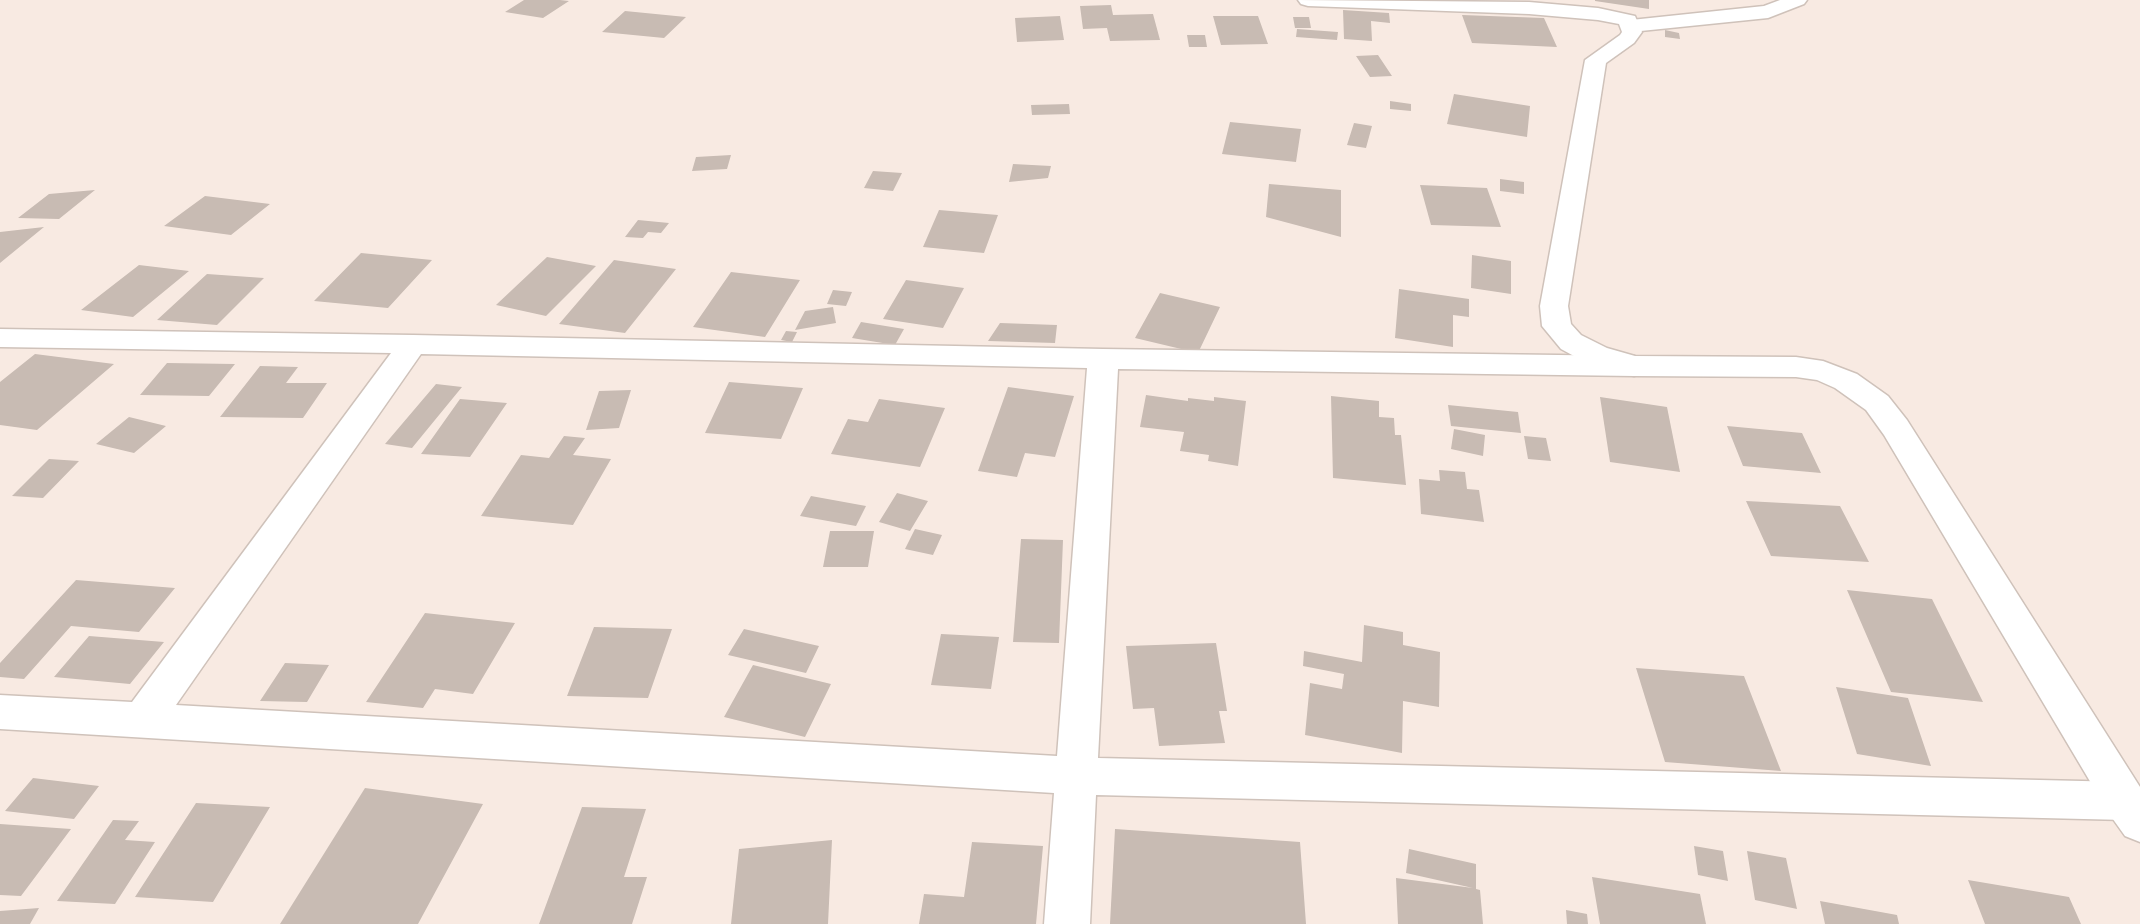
<!DOCTYPE html>
<html>
<head>
<meta charset="utf-8">
<style>
  body { margin:0 }
  canvas { display:block; background:#f8eae2 }
</style>
</head>
<body>
<canvas width="2140" height="924"></canvas>
<script>
const ctx = document.querySelector('canvas').getContext('2d');
ctx.lineJoin = 'round';
function fillPath(path, color) { ctx.fillStyle = color; ctx.fill(path, 'evenodd'); }
const shape = rows => new Path2D(rows.map(r => 'M' + r).join(''));
function stroke(path, color, width, dash) { ctx.strokeStyle = color; ctx.lineWidth = width; ctx.lineCap = dash ? 'butt' : 'round'; ctx.setLineDash(dash || []); ctx.stroke(path); }
fillPath(shape([
  [524,0,560,0,569,1,543,18,505,12],
  [1595,0,1649,0,1649,9,1595,1],
  [1111,5,1113,15,1153,14,1160,40,1110,41,1107,28,1083,29,1080,6],
  [1343,10,1389,13,1390,23,1371,21,1372,41,1344,39],
  [625,11,686,17,664,38,602,32],
  [1462,15,1544,18,1557,47,1472,43],
  [1060,16,1064,40,1017,42,1015,18],
  [1213,16,1258,16,1268,44,1221,45],
  [1293,17,1309,17,1311,28,1295,28],
  [1297,29,1338,32,1337,40,1296,37],
  [1665,30,1679,33,1680,39,1665,37],
  [1187,35,1205,35,1207,47,1189,47],
  [1378,55,1392,76,1370,77,1356,56],
  [1454,94,1530,106,1527,137,1447,124],
  [1390,101,1411,104,1411,111,1390,109],
  [1069,104,1070,114,1032,115,1031,105],
  [1230,122,1301,129,1296,162,1222,154],
  [1354,123,1372,126,1366,148,1347,145],
  [731,155,727,169,692,171,696,157],
  [1013,164,1051,166,1048,178,1009,182],
  [873,171,902,173,893,191,864,188],
  [1500,179,1524,182,1524,194,1500,191],
  [1269,184,1341,190,1341,237,1266,217],
  [1420,185,1487,188,1501,227,1431,225],
  [95,190,59,219,18,218,49,194],
  [205,196,270,204,231,235,164,226],
  [939,210,998,215,984,253,923,247],
  [638,220,669,223,661,233,648,232,643,238,625,237],
  [44,227,0,263,0,232],
  [361,253,432,260,388,308,314,301],
  [1472,255,1511,261,1511,294,1471,288],
  [547,257,596,266,546,316,496,305],
  [614,260,676,269,625,333,559,324],
  [139,265,189,271,133,317,81,310],
  [731,272,800,280,765,337,693,327],
  [207,274,264,278,217,325,157,320],
  [906,280,964,288,943,328,883,319],
  [1399,289,1469,299,1469,317,1453,315,1453,347,1395,338],
  [833,290,852,292,846,306,827,304],
  [1160,293,1220,307,1198,353,1135,338],
  [833,307,836,323,795,330,805,311],
  [861,322,904,329,895,345,852,338],
  [1000,323,1057,325,1055,343,988,341],
  [786,331,797,332,792,342,781,340],
  [35,354,114,364,37,430,0,425,0,382],
  [167,363,235,364,209,396,140,395],
  [260,366,298,367,286,383,327,383,303,418,220,417],
  [729,382,803,388,781,439,705,433],
  [436,384,462,387,412,448,385,444],
  [1008,387,1074,396,1055,457,1025,453,1017,477,978,471],
  [631,390,619,428,586,430,599,391],
  [1146,395,1188,401,1188,398,1214,401,1214,397,1246,401,1238,466,1208,461,1209,455,1180,451,1184,432,1140,427],
  [1331,396,1379,401,1379,417,1394,418,1395,435,1401,435,1406,485,1333,478],
  [1600,397,1667,407,1680,472,1610,462],
  [460,399,507,403,470,457,421,454],
  [879,399,945,408,920,467,831,454,848,419,868,422],
  [1448,405,1518,412,1521,433,1451,426],
  [129,417,166,426,134,453,96,444],
  [1727,426,1802,433,1821,473,1743,466],
  [1454,429,1485,435,1483,456,1451,449],
  [564,436,585,438,573,455,611,459,573,525,481,516,521,455,549,458],
  [1524,436,1546,438,1551,461,1528,459],
  [49,459,79,461,43,498,12,496],
  [1439,470,1465,472,1467,489,1479,490,1484,522,1421,514,1419,479,1440,481],
  [897,493,928,501,910,531,879,522],
  [811,496,866,506,856,526,800,516],
  [1746,501,1840,506,1869,562,1771,556],
  [915,529,942,535,933,555,905,549],
  [830,531,874,531,868,567,823,567],
  [1021,539,1063,540,1059,643,1013,642],
  [76,580,175,588,139,632,71,626,24,679,0,677,0,663],
  [1847,590,1932,599,1983,702,1891,692],
  [425,613,515,623,473,694,435,689,423,708,366,702],
  [1364,625,1403,632,1403,645,1440,652,1439,707,1403,701,1402,753,1305,735,1310,683,1342,689,1344,674,1303,666,1304,651,1362,662],
  [594,627,672,629,648,698,567,696],
  [744,629,819,646,806,673,728,655],
  [941,634,999,637,991,689,931,685],
  [89,636,164,642,130,684,54,677],
  [1216,643,1227,711,1219,711,1225,743,1159,746,1154,708,1133,709,1126,646],
  [285,663,329,665,307,702,260,701],
  [753,665,831,684,805,737,724,717],
  [1636,668,1744,676,1781,771,1665,762],
  [1836,687,1908,698,1931,766,1857,754],
  [33,778,99,786,74,819,5,811],
  [365,788,483,804,418,924,280,924],
  [196,803,270,807,213,902,135,897],
  [582,807,646,809,624,877,647,877,632,924,539,924],
  [113,820,139,821,125,840,155,842,115,904,57,901],
  [0,824,71,829,21,896,0,895],
  [1115,829,1300,842,1306,924,1110,924],
  [832,840,828,924,731,924,739,849],
  [972,842,1043,846,1036,924,919,924,924,894,964,897],
  [1694,846,1723,851,1728,881,1698,875],
  [1409,849,1476,864,1476,889,1480,890,1483,924,1398,924,1396,878,1473,888,1406,873],
  [1747,851,1786,858,1797,909,1755,900],
  [1592,877,1700,894,1706,924,1600,924],
  [1968,880,2069,897,2081,924,1985,924],
  [1820,901,1897,915,1899,924,1825,924],
  [39,908,30,924,0,924,0,911],
  [1566,910,1587,914,1588,924,1567,924]
]), '#c8bbb3');
const street = shape([
  [1780,0,1807,0,1804,4,1768,18,1631,32,1624,30,1621,26,1624,22,1631,20,1764,6,1780,0],
  [0,329,413,335,1103,349,1634,356,1645,359,1649,366,1645,373,1634,376,1118,369,1098,758,2125,782,2140,787,2140,815,2125,820,1096,795,1090,924,1044,924,1054,793,0,729,0,695,132,702,391,353,0,347,0,329],
  [421,354,1087,368,1057,756,176,705,421,354]
]);
const secondary = shape([
  [1298,0,1529,2,1598,8,1635,16,1642,32,1634,43,1606,63,1568,306,1571,324,1581,335,1607,348,1635,356,1796,357,1823,361,1857,374,1888,396,1907,420,2140,787,2140,842,2125,836,2110,815,1884,435,1866,410,1835,388,1817,380,1796,377,1634,376,1585,362,1561,349,1542,326,1540,306,1585,60,1620,35,1622,32,1619,24,1598,20,1529,14,1308,6,1301,4,1298,0]
]);
stroke(street, '#cfc2ba', 3);
stroke(secondary, '#cfc2ba', 3);
fillPath(street, '#fff');
fillPath(secondary, '#fff');
</script>
</body>
</html>
